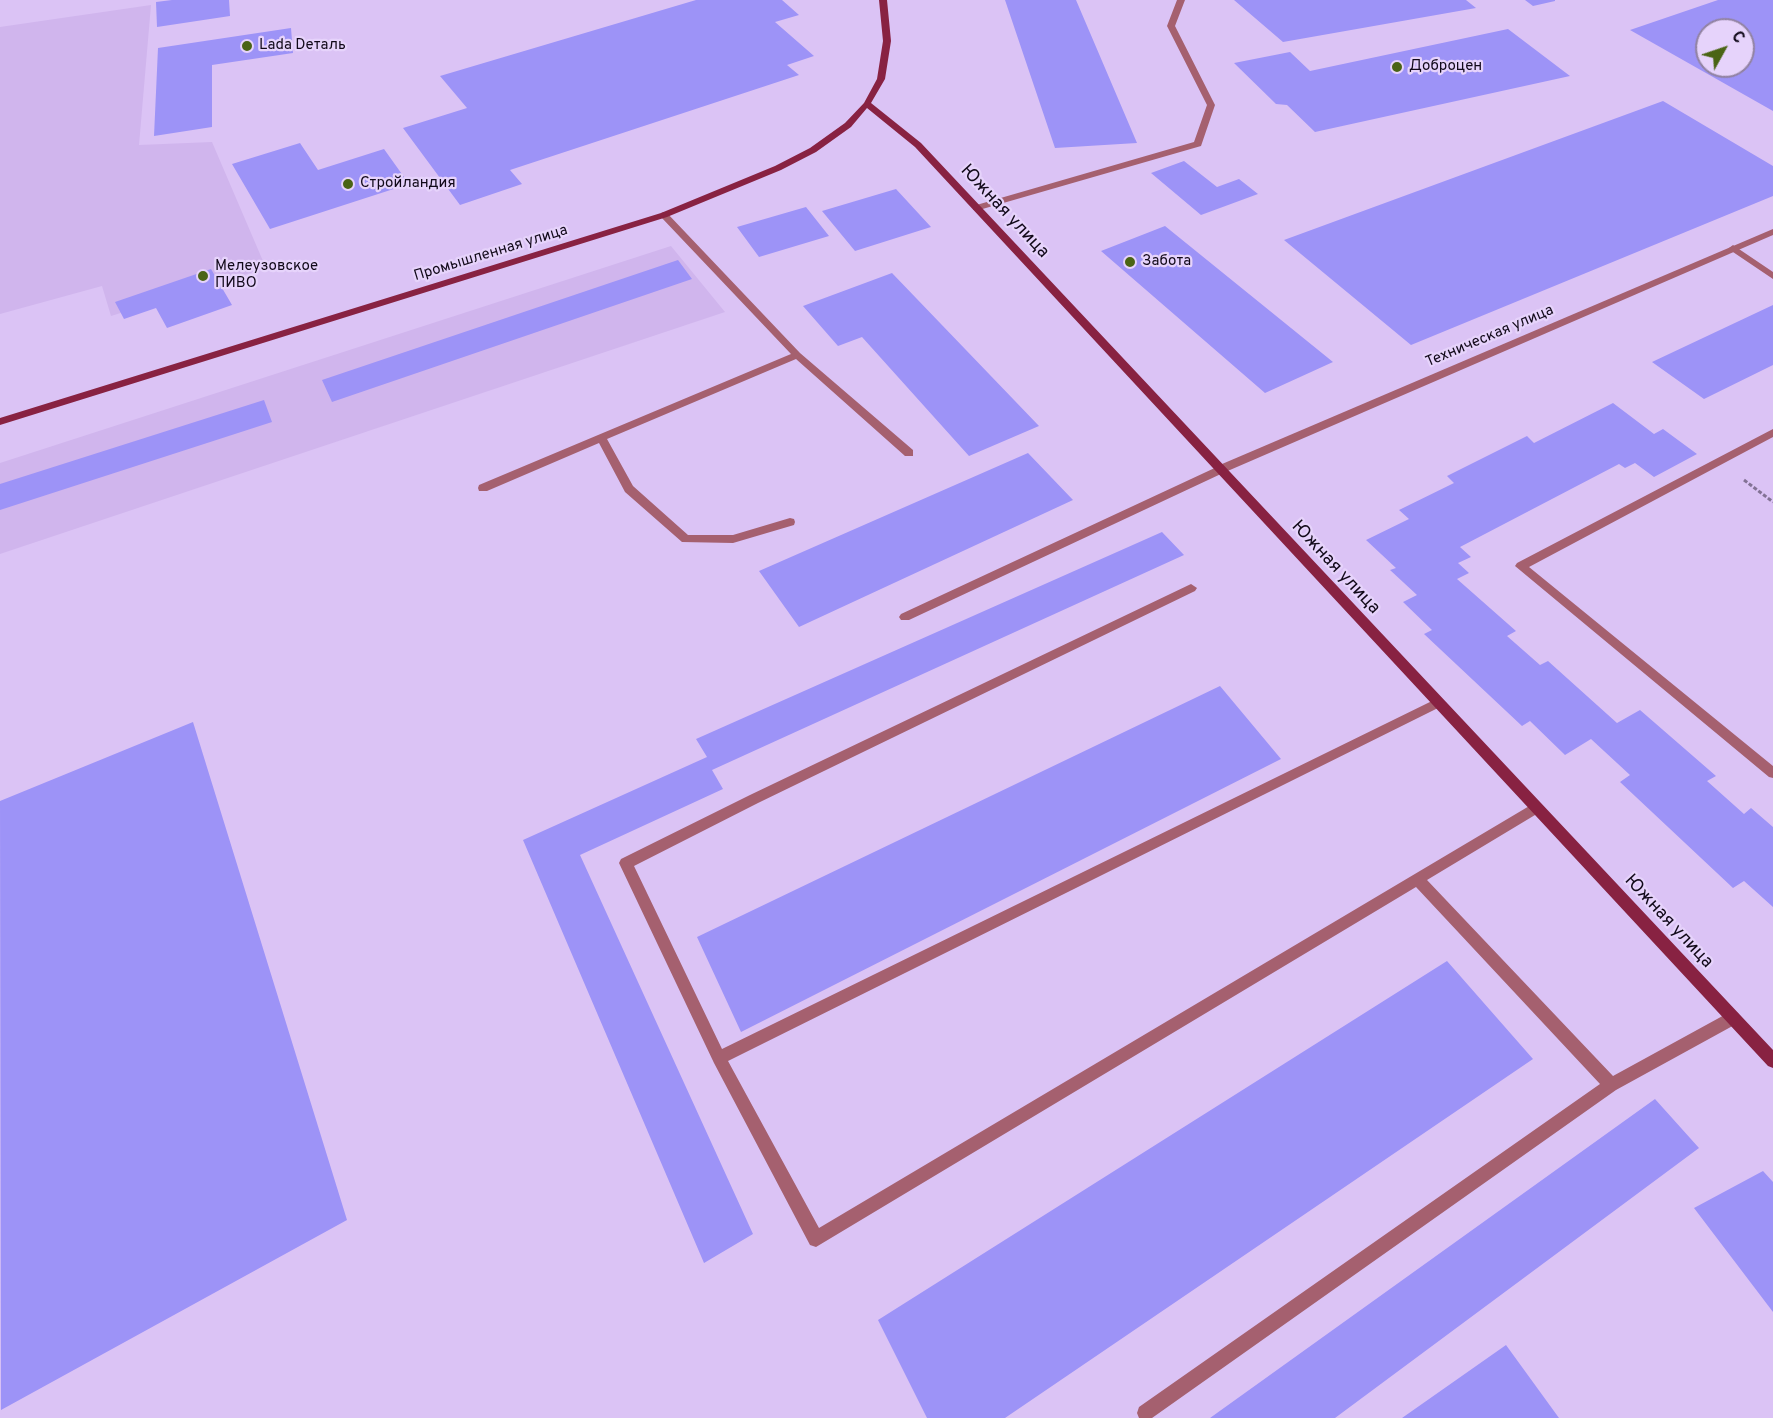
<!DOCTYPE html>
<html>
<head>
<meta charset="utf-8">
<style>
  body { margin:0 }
  #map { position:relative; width:1773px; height:1418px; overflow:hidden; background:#dbc3f5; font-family:Overpass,sans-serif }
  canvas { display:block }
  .north { position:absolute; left:1695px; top:18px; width:60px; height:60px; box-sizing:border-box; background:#e6d3fb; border:2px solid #9182a1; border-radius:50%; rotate:50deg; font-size:16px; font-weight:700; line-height:24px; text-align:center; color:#110919 }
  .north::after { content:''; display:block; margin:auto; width:21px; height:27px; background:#4a6415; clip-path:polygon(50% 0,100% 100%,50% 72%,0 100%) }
</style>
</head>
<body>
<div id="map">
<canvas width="1773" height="1418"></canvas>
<div class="north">С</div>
</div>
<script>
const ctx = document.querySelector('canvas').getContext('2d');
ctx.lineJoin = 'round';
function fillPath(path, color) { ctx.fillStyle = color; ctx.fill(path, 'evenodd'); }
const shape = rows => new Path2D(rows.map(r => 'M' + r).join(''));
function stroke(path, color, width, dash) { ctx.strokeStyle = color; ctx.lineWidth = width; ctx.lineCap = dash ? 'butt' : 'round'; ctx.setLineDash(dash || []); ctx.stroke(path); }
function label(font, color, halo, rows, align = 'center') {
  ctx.font = font + ' Overpass,sans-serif'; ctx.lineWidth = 4.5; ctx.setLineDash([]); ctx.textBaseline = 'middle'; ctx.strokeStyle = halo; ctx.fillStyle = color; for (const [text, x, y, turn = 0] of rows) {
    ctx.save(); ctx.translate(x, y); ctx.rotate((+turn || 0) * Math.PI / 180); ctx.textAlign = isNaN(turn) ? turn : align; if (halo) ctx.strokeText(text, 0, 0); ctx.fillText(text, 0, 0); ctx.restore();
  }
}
fillPath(shape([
  [151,5,139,145,212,142,266,268,111,316,102,286,0,314,0,27],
  [671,246,725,312,0,554,0,463]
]), '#d0b5ed');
fillPath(shape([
  [172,0,229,0,230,16,157,27,156,2],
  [696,0,782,0,799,15,775,22,814,56,787,65,799,75,510,170,522,184,460,205,403,128,467,108,440,76],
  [1005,0,1076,0,1137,143,1055,148],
  [1234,0,1466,0,1476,8,1283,42],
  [1525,0,1555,0,1555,1,1533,6],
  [1718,0,1773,0,1773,111,1630,30],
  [1707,30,1743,30,1743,66,1707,66],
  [291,28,293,53,212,65,212,127,154,136,158,48],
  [1508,29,1570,76,1315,132,1287,105,1276,104,1234,63,1290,52,1310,71],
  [1663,101,1773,166,1773,196,1411,345,1284,240],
  [300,143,318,170,384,149,409,184,270,229,232,164],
  [1184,161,1217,187,1239,179,1258,194,1201,215,1151,173],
  [896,189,931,227,855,251,822,211],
  [806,207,829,236,759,257,737,227],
  [1165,226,1333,362,1265,393,1101,251],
  [678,260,692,279,332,402,322,380],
  [211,269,232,305,167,328,156,308,124,319,115,302],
  [892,273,1039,426,969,456,862,337,838,346,803,306],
  [1773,305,1773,365,1704,399,1652,362],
  [264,400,272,422,0,510,0,484],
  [1613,403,1654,434,1663,429,1697,454,1654,477,1635,463,1625,468,1619,464,1460,547,1471,557,1458,563,1469,573,1457,579,1516,631,1507,636,1540,665,1548,661,1617,723,1640,710,1716,776,1707,781,1744,814,1751,808,1773,827,1773,907,1744,881,1733,888,1620,782,1630,775,1591,739,1565,755,1530,721,1522,726,1424,634,1432,630,1403,602,1417,595,1390,570,1396,568,1366,540,1409,519,1399,510,1454,483,1447,476,1527,436,1534,443],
  [1028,453,1073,500,799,627,759,571],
  [1162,532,1184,555,712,770,723,789,580,855,753,1234,704,1263,523,840,707,757,696,739],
  [1220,686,1281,759,741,1032,697,937],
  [193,722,347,1220,1,1410,0,801],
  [1447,961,1533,1059,1005,1418,927,1418,878,1320],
  [1655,1099,1699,1148,1335,1418,1210,1418],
  [1763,1171,1773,1182,1773,1312,1694,1208],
  [1506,1345,1559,1418,1402,1418]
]), '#9d93f7');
stroke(shape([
  [1744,480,1773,502]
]), '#837295', 3, [4, 2]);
fillPath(shape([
  [1177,0,1185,0,1175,26,1215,105,1201,146,979,210,973,210,973,206,1194,142,1207,105,1167,26,1177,0],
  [664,212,667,213,800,353,913,450,913,456,905,456,796,359,607,439,633,486,688,535,733,535,790,518,794,519,795,522,794,525,733,543,682,542,625,492,599,443,487,491,479,491,478,488,479,485,791,354,661,217,661,213,664,212],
  [1733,245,1773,272,1773,279,1730,250,1729,248,1733,245],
  [1773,429,1773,437,1529,567,1773,766,1773,778,1769,777,1515,566,1517,563,1773,429],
  [1219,466,1224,470,1223,473,909,620,901,620,899,617,901,614,1219,466],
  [1191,584,1197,588,1195,591,758,803,634,866,722,1049,1434,700,1442,700,1444,703,1442,706,728,1061,819,1228,1536,802,1540,804,1542,808,1540,812,1427,880,1613,1076,1728,1013,1733,1011,1738,1013,1740,1018,1738,1023,1616,1090,1152,1418,1139,1418,1137,1413,1139,1407,1600,1084,1416,887,816,1247,810,1245,714,1063,619,863,621,859,750,795,1191,584]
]), '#a5606f');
fillPath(shape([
  [1773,229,1773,235,1223,473,1219,474,1214,470,1215,467,1773,229]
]), '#a5606f');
fillPath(shape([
  [879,0,887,0,891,41,885,79,871,103,921,143,1773,1050,1773,1068,1768,1066,915,147,867,108,851,127,816,152,781,170,667,217,0,425,0,418,661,213,775,166,810,148,845,123,864,103,877,79,883,41,879,0]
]), '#882242');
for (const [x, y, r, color] of [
  [247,46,6,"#4a6415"],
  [1397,67,6,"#4a6415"],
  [348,184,6,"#4a6415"],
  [1130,262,6,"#4a6415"],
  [203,276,6,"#4a6415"]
]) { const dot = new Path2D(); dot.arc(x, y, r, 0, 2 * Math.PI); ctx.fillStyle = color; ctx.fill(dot); stroke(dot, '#e6d3fb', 2); }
label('15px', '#110919', '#e6d3fb', [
  ["Lada Dеталь",259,46],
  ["Доброцен",1409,67],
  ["Стройландия",360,184],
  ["Забота",1142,262],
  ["Мелеузовское",215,267],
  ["ПИВО",215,284]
], 'left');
label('15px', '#110919', '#e6d3fb', [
  ["Промышленная улица",491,254,-17],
  ["Техническая улица",1490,337,-23]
]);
label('18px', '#110919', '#e6d3fb', [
  ["Южная улица",1004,212,47],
  ["Южная улица",1335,568,47],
  ["Южная улица",1668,922,47]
]);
</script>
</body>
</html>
